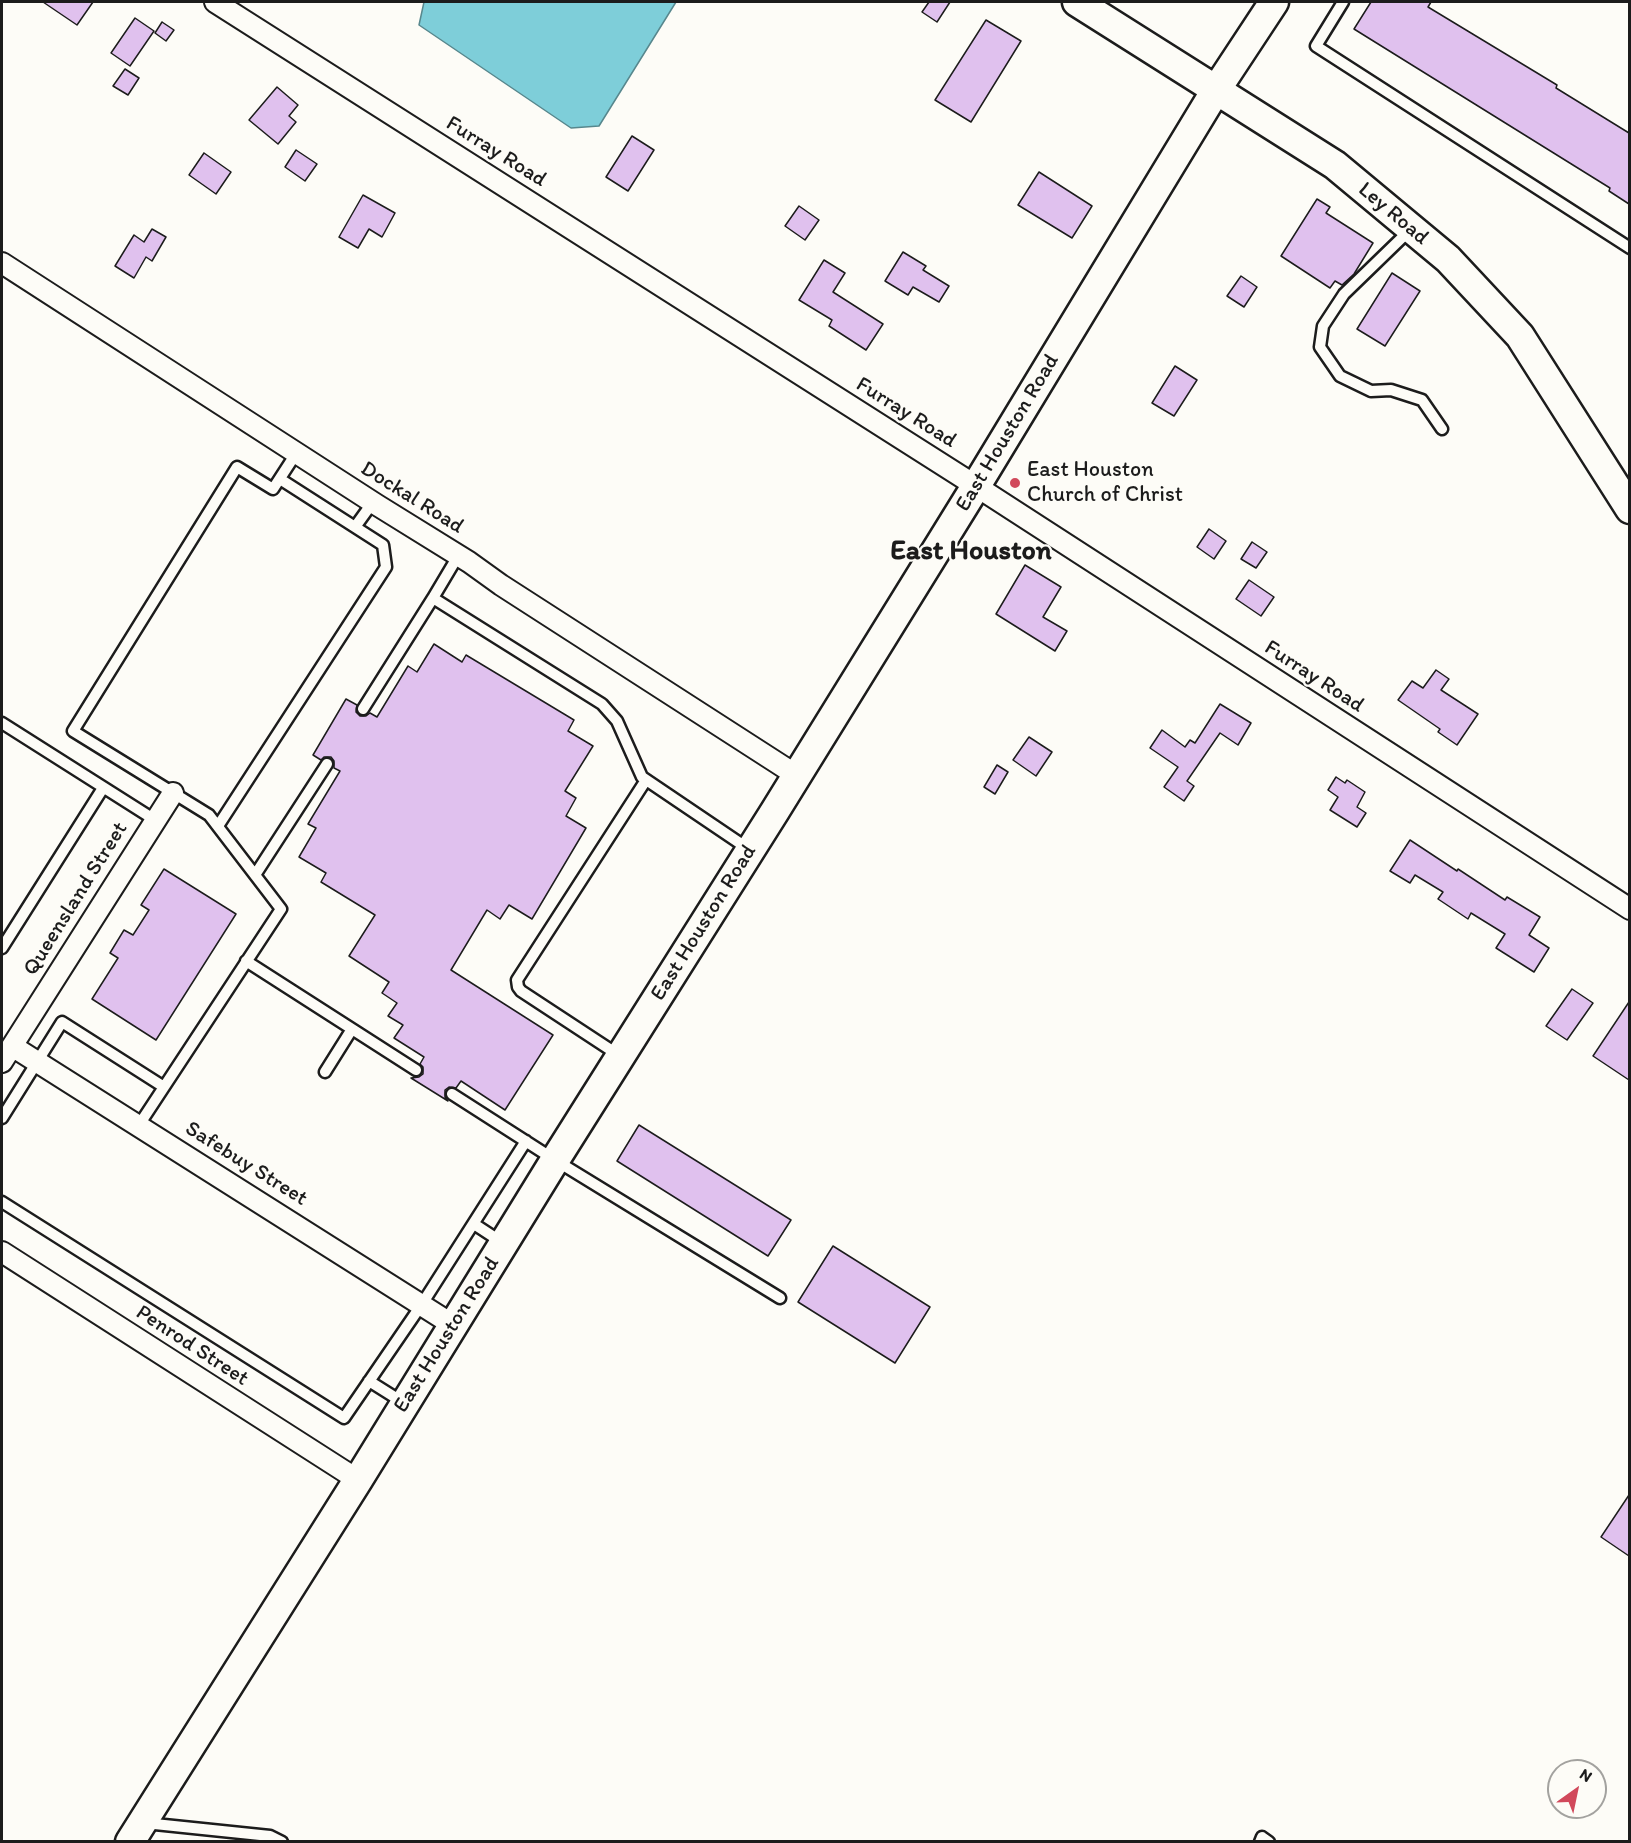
<!DOCTYPE html>
<html>
<head>
<meta charset="utf-8">
<style>
  body { margin:0 }
  #map { position:relative; width:1631px; height:1843px; overflow:hidden; background:#fdfcf7; font-family:Itim,sans-serif }
  canvas { display:block }
  .frame { position:absolute; inset:0; border:3px solid #1c1c1c; pointer-events:none }
  .north { position:absolute; left:1547px; top:1759px; width:60px; height:60px; box-sizing:border-box; background:#fdfcf7; border:2px solid #a3a29f; border-radius:50%; rotate:33deg; font-size:16px; font-weight:700; line-height:24px; text-align:center; color:#1c1c1c }
  .north::after { content:''; display:block; margin:auto; width:21px; height:27px; background:#d1495b; clip-path:polygon(50% 0,100% 100%,50% 72%,0 100%) }
</style>
</head>
<body>
<div id="map">
<canvas width="1631" height="1843"></canvas>
<div class="frame"></div>
<div class="north">N</div>
</div>
<script>
const ctx = document.querySelector('canvas').getContext('2d');
ctx.lineJoin = 'round';
function fillPath(path, color) { ctx.fillStyle = color; ctx.fill(path, 'evenodd'); }
const shape = rows => new Path2D(rows.map(r => 'M' + r).join(''));
function stroke(path, color, width, dash) { ctx.strokeStyle = color; ctx.lineWidth = width; ctx.lineCap = dash ? 'butt' : 'round'; ctx.setLineDash(dash || []); ctx.stroke(path); }
function label(font, color, halo, rows, align = 'center') {
  ctx.font = font + ' Itim,sans-serif'; ctx.lineWidth = 4.5; ctx.setLineDash([]); ctx.textBaseline = 'middle'; ctx.strokeStyle = halo; ctx.fillStyle = color; for (const [text, x, y, turn = 0] of rows) {
    ctx.save(); ctx.translate(x, y); ctx.rotate((+turn || 0) * Math.PI / 180); ctx.textAlign = isNaN(turn) ? turn : align; if (halo) ctx.strokeText(text, 0, 0); ctx.fillText(text, 0, 0); ctx.restore();
  }
}
const water = shape([
  [424,2,676,2,599,126,571,128,419,25,424,2]
]);
fillPath(water, '#7eced9');
stroke(water, '#57878d', 1.5);
const building = shape([
  [43,2,93,2,77,25,43,2],
  [929,2,950,2,937,22,922,12,929,2],
  [1371,2,1431,2,1428,7,1557,85,1556,88,1629,133,1629,204,1609,191,1610,188,1354,29,1371,2],
  [135,18,154,31,130,66,111,53,135,18],
  [986,20,1021,41,971,122,935,100,986,20],
  [162,22,174,30,166,41,155,33,162,22],
  [125,69,139,78,128,95,113,86,125,69],
  [277,87,298,105,289,116,296,122,278,144,249,120,277,87],
  [632,136,654,150,628,191,606,177,632,136],
  [296,150,317,164,305,181,285,167,296,150],
  [204,153,231,172,216,194,189,175,204,153],
  [1039,172,1092,206,1072,238,1018,205,1039,172],
  [363,195,395,213,382,237,369,229,358,248,339,237,363,195],
  [1317,199,1330,207,1326,213,1373,243,1354,274,1342,285,1335,281,1330,288,1281,256,1317,199],
  [799,206,819,220,805,240,785,226,799,206],
  [152,229,166,237,152,261,146,257,134,278,115,266,134,235,144,242,152,229],
  [903,252,926,266,923,270,949,286,939,302,913,287,908,295,885,281,903,252],
  [824,260,845,273,833,292,883,324,866,350,829,326,832,320,799,300,824,260],
  [1392,273,1420,291,1385,346,1357,329,1392,273],
  [1241,276,1257,287,1244,307,1227,296,1241,276],
  [1175,366,1197,380,1174,416,1152,403,1175,366],
  [1209,529,1226,541,1214,559,1197,547,1209,529],
  [1252,542,1267,552,1256,568,1241,559,1252,542],
  [1025,565,1061,587,1043,617,1067,631,1055,651,996,614,1025,565],
  [1249,580,1274,597,1261,616,1236,599,1249,580],
  [434,644,462,662,466,655,574,720,568,731,593,746,565,791,576,798,566,816,586,828,532,919,509,905,500,919,487,910,451,970,553,1035,505,1110,461,1081,456,1088,449,1087,445,1090,445,1097,448,1101,411,1078,419,1077,423,1074,423,1067,420,1064,424,1057,394,1038,403,1025,388,1016,397,1003,382,993,389,982,349,956,375,915,321,882,326,873,299,857,316,828,308,824,340,771,334,768,334,761,331,757,324,757,321,760,313,755,346,699,357,705,356,712,360,716,366,716,370,713,377,717,408,666,417,672,434,644],
  [1436,670,1449,679,1441,690,1478,714,1457,745,1438,732,1440,729,1398,700,1412,681,1423,688,1436,670],
  [1220,704,1251,723,1238,745,1220,733,1187,781,1194,786,1184,801,1164,787,1178,767,1150,748,1162,730,1185,747,1190,740,1195,743,1220,704],
  [1029,737,1052,752,1036,776,1013,760,1029,737],
  [997,765,1008,772,995,794,984,787,997,765],
  [1336,777,1345,783,1347,780,1365,792,1357,807,1366,813,1357,827,1330,810,1338,797,1328,790,1336,777],
  [1410,840,1457,871,1458,869,1505,900,1507,897,1540,917,1529,935,1549,948,1534,972,1496,948,1505,934,1471,913,1468,919,1438,899,1443,892,1415,875,1410,883,1390,871,1410,840],
  [164,869,236,914,156,1040,92,999,118,958,110,953,124,930,133,935,149,910,141,905,164,869],
  [1572,989,1593,1003,1567,1040,1546,1026,1572,989],
  [1629,1002,1629,1080,1593,1056,1629,1002],
  [639,1125,791,1220,768,1256,617,1161,639,1125],
  [833,1246,930,1307,895,1363,798,1302,833,1246],
  [1629,1495,1629,1556,1601,1537,1629,1495]
]);
fillPath(building, '#e0c1ee');
stroke(building, '#1c1c1c', 1.5);
const lane = shape([
  [1343,2,1316,46,1630,248],
  [1411,229,1344,294,1323,326,1320,347,1340,376,1371,391,1391,390,1422,400,1442,429],
  [355,527,373,502],
  [458,556,433,598,602,704,617,721,642,777,750,850],
  [363,709,433,598],
  [2,723,155,820],
  [218,826,386,567,383,545,280,479],
  [255,875,327,764],
  [2,948,103,788],
  [246,961,416,1070],
  [620,1056,521,991,518,987,517,980,646,780],
  [325,1072,352,1029],
  [452,1094,555,1160,780,1298],
  [2,1118,62,1022,164,1087],
  [139,1125,281,909,209,815,73,731,237,467,273,489,297,452],
  [2,1202,344,1418,422,1304,526,1141],
  [474,1224,503,1243],
  [369,1381,404,1403],
  [145,1823,270,1836,282,1842],
  [1260,1842,1262,1837,1269,1842]
]);
const street = shape([
  [215,2,976,486,1630,909],
  [2,263,377,505,469,562,501,585,796,775],
  [12,1046,453,1325],
  [2,1062,173,793],
  [2,1252,358,1480]
]);
const secondary = shape([
  [1077,2,1335,165,1448,259,1520,336,1630,509],
  [130,1842,358,1480,555,1160,775,811,976,486,1216,90,1274,2]
]);
stroke(lane, '#1c1c1c', 15);
stroke(street, '#1c1c1c', 24);
stroke(secondary, '#1c1c1c', 33);
stroke(lane, '#fdfcf7', 10);
stroke(street, '#fdfcf7', 20);
stroke(secondary, '#fdfcf7', 28);
for (const [x, y, r, color] of [
  [1015,483,6,"#d1495b"]
]) { const dot = new Path2D(); dot.arc(x, y, r, 0, 2 * Math.PI); ctx.fillStyle = color; ctx.fill(dot); stroke(dot, '#fdfcf7', 2); }
label('22px', '#1c1c1c', '#fdfcf7', [
  ["Furray Road",496,152,32],
  ["Ley Road",1393,214,40],
  ["Furray Road",906,413,32],
  ["East Houston Road",1008,433,-59],
  ["Dockal Road",412,498,32],
  ["Furray Road",1314,677,33],
  ["Queensland Street",76,899,-58],
  ["East Houston Road",704,923,-58],
  ["Safebuy Street",246,1164,32],
  ["East Houston Road",447,1335,-58],
  ["Penrod Street",192,1346,33]
]);
label('22px', '#1c1c1c', '#fdfcf7', [
  ["East Houston",1027,470],
  ["Church of Christ",1027,495]
], 'left');
label('bold 28px', '#1c1c1c', '#fdfcf7', [
  ["East Houston",971,552]
]);
</script>
</body>
</html>
